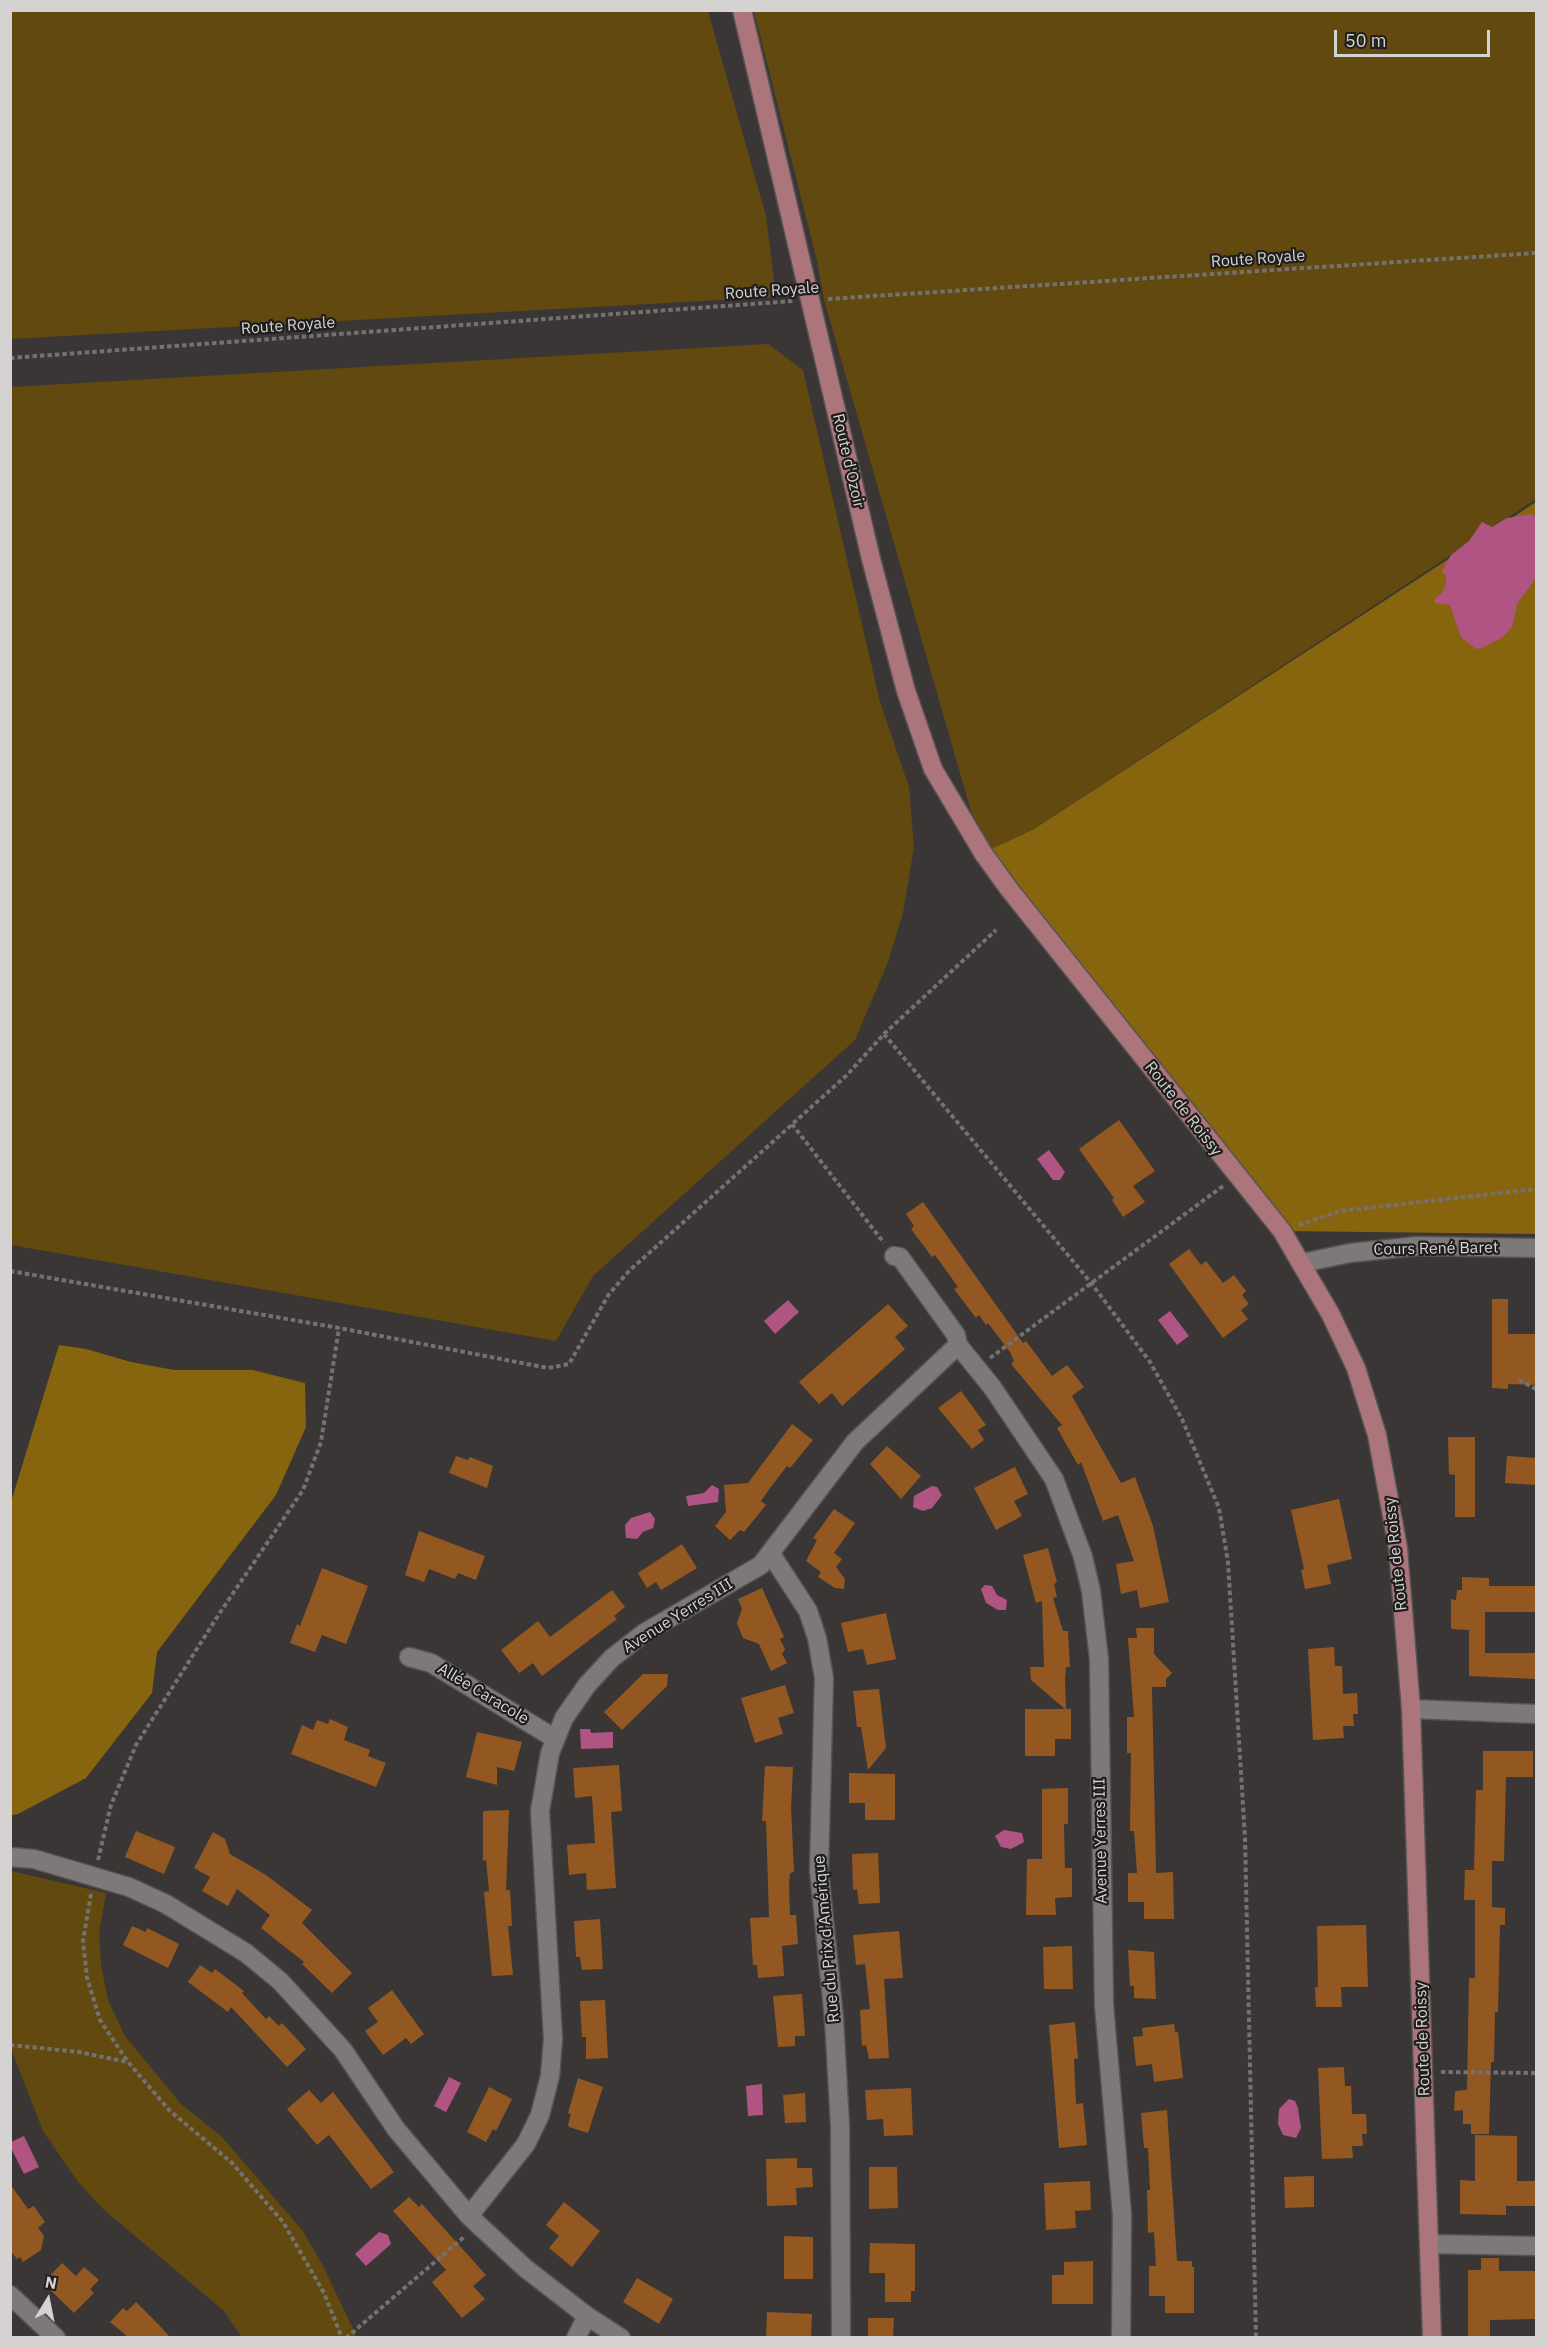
<!DOCTYPE html>
<html>
<head>
<meta charset="utf-8">
<style>
  body { margin:0 }
  #map { position:relative; width:1547px; height:2348px; overflow:hidden; background:#393635; font-family:"IBM Plex Sans",sans-serif }
  canvas { display:block }
  .frame { position:absolute; inset:0; border:12px solid #d5d3d2; pointer-events:none }
  .north { position:absolute; left:18px; top:2270px; width:60px; height:60px; -webkit-text-stroke:4px #1f1e1d; paint-order:stroke; rotate:10deg; font-size:16px; font-weight:700; line-height:24px; text-align:center; color:#d5d3d2 }
  .north::after { content:''; display:block; margin:auto; width:21px; height:27px; background:#d5d3d2; clip-path:polygon(50% 0,100% 100%,50% 72%,0 100%) }
  .scale { position:absolute; left:1334px; top:30px; width:156px; height:27px; box-sizing:border-box; border:3px solid #d5d3d2; border-top:0; padding-left:8px; font-size:18px; line-height:21px; white-space:nowrap; color:#d5d3d2; -webkit-text-stroke:4px #1f1e1d; paint-order:stroke }
</style>
</head>
<body>
<div id="map">
<canvas width="1547" height="2348"></canvas>
<div class="frame"></div>
<div class="north">N</div>
<div class="scale">50 m</div>
</div>
<script>
const ctx = document.querySelector('canvas').getContext('2d');
ctx.lineJoin = 'round';
function fillPath(path, color) { ctx.fillStyle = color; ctx.fill(path, 'evenodd'); }
const shape = rows => new Path2D(rows.map(r => 'M' + r).join(''));
function stroke(path, color, width, dash) { ctx.strokeStyle = color; ctx.lineWidth = width; ctx.lineCap = dash ? 'butt' : 'round'; ctx.setLineDash(dash || []); ctx.stroke(path); }
function label(font, color, halo, rows, align = 'center') {
  ctx.font = font + ' "IBM Plex Sans",sans-serif'; ctx.lineWidth = 4.5; ctx.setLineDash([]); ctx.textBaseline = 'middle'; ctx.strokeStyle = halo; ctx.fillStyle = color; for (const [text, x, y, turn = 0] of rows) {
    ctx.save(); ctx.translate(x, y); ctx.rotate((+turn || 0) * Math.PI / 180); ctx.textAlign = isNaN(turn) ? turn : align; if (halo) ctx.strokeText(text, 0, 0); ctx.fillText(text, 0, 0); ctx.restore();
  }
}
fillPath(shape([
  [11,10,708,11,766,216,776,297,11,339],
  [754,11,1536,11,1536,499,1034,829,983,853,824,300,817,261],
  [768,344,803,370,880,702,909,787,914,847,903,913,888,962,855,1040,593,1276,556,1341,11,1245,11,387],
  [11,1871,106,1893,99,1934,101,1965,108,2000,125,2036,181,2104,222,2137,303,2231,322,2264,357,2337,242,2337,223,2310,103,2209,78,2182,43,2131,11,2049]
]), '#62490f');
fillPath(shape([
  [1536,502,1536,1234,1282,1231,983,853,1034,829],
  [59,1345,86,1349,131,1362,174,1370,253,1370,305,1383,306,1427,276,1495,157,1652,152,1693,86,1778,18,1814,11,1815,11,1502]
]), '#87640e');
fillPath(shape([
  [1531,514,1536,516,1536,578,1517,604,1512,627,1503,637,1482,648,1476,649,1461,637,1450,605,1435,603,1435,599,1442,593,1446,584,1446,575,1442,572,1443,569,1451,555,1469,541,1482,522,1492,527,1507,518],
  [1049,1150,1065,1172,1060,1180,1053,1180,1037,1159],
  [788,1300,799,1312,775,1334,764,1321],
  [1170,1311,1189,1336,1177,1345,1158,1320],
  [712,1485,719,1489,718,1502,688,1506,686,1496,704,1493],
  [932,1486,937,1487,942,1495,932,1508,923,1511,913,1507,914,1496],
  [650,1512,655,1519,653,1528,643,1532,637,1539,626,1538,625,1525,631,1518],
  [985,1585,992,1586,997,1595,1007,1600,1006,1610,998,1610,986,1603,981,1589],
  [580,1729,590,1729,591,1733,613,1732,613,1748,581,1749],
  [1004,1830,1022,1833,1024,1842,1011,1849,1001,1847,995,1836],
  [449,2077,461,2083,446,2112,434,2106],
  [762,2084,763,2115,748,2116,746,2086],
  [1289,2099,1295,2101,1298,2108,1301,2128,1296,2138,1283,2135,1278,2124,1279,2109],
  [24,2136,39,2167,24,2174,10,2146,11,2142],
  [379,2232,388,2235,391,2244,366,2266,355,2254]
]), '#b05583');
fillPath(shape([
  [1119,1120,1155,1171,1133,1186,1145,1202,1123,1217,1112,1200,1114,1198,1079,1149],
  [923,1202,1023,1343,1026,1341,1052,1376,1067,1365,1084,1387,1072,1396,1121,1483,1135,1477,1153,1526,1169,1602,1140,1608,1137,1590,1121,1594,1116,1564,1134,1561,1118,1515,1103,1521,1081,1462,1078,1465,1057,1428,1062,1425,1011,1364,1014,1361,1010,1352,988,1323,986,1325,979,1315,976,1318,954,1289,958,1287,935,1255,932,1257,911,1229,914,1226,906,1214],
  [1189,1249,1201,1265,1206,1261,1223,1283,1234,1275,1246,1291,1242,1295,1249,1304,1241,1310,1248,1319,1223,1338,1169,1264],
  [1492,1299,1508,1299,1508,1334,1536,1334,1536,1385,1508,1384,1508,1389,1492,1388],
  [888,1304,908,1326,895,1337,905,1349,842,1406,832,1393,819,1404,799,1382],
  [961,1391,986,1425,978,1430,984,1440,972,1449,938,1408],
  [792,1424,813,1440,790,1468,787,1466,770,1488,761,1501,766,1505,744,1532,740,1530,730,1540,715,1526,726,1512,724,1485,748,1483],
  [1448,1437,1475,1437,1475,1517,1455,1517,1455,1475,1449,1474],
  [887,1446,921,1476,901,1499,870,1464],
  [456,1456,468,1460,470,1457,493,1466,487,1488,449,1473],
  [1507,1456,1536,1458,1536,1485,1505,1483],
  [1015,1467,1028,1494,1014,1501,1022,1516,996,1530,974,1488],
  [1339,1499,1352,1559,1327,1565,1331,1584,1305,1589,1301,1570,1304,1569,1291,1510],
  [834,1509,855,1523,834,1553,842,1559,836,1567,845,1579,844,1589,835,1588,818,1577,821,1572,806,1561,817,1540,813,1538],
  [419,1531,485,1556,476,1580,458,1573,455,1579,429,1569,424,1582,405,1575],
  [682,1544,697,1568,661,1590,656,1582,647,1588,638,1573],
  [1048,1548,1057,1582,1054,1584,1057,1597,1053,1598,1063,1631,1068,1631,1070,1667,1066,1667,1065,1679,1066,1709,1071,1709,1071,1739,1055,1739,1055,1756,1025,1756,1025,1709,1065,1709,1031,1680,1030,1667,1044,1667,1042,1601,1036,1603,1023,1555],
  [322,1568,368,1586,346,1644,322,1635,315,1652,290,1643,297,1624,300,1626],
  [1462,1577,1489,1578,1489,1586,1536,1586,1536,1612,1485,1612,1485,1653,1536,1653,1536,1679,1469,1676,1469,1630,1451,1629,1451,1599,1456,1600,1457,1590,1462,1590],
  [762,1588,784,1637,780,1639,785,1649,782,1654,787,1663,771,1671,759,1644,743,1638,737,1623,742,1609,738,1599],
  [612,1590,625,1607,614,1616,617,1619,542,1676,533,1663,519,1673,501,1650,538,1621,550,1637],
  [886,1613,896,1659,867,1665,863,1649,848,1652,841,1623],
  [1136,1628,1154,1628,1154,1654,1172,1673,1166,1679,1166,1687,1152,1687,1156,1873,1173,1872,1174,1919,1144,1919,1144,1902,1128,1902,1128,1873,1137,1873,1134,1831,1130,1831,1131,1753,1127,1753,1127,1717,1134,1717,1128,1638,1137,1638],
  [1334,1647,1335,1666,1342,1666,1343,1694,1357,1693,1358,1714,1353,1714,1354,1726,1343,1726,1344,1738,1313,1740,1308,1649],
  [643,1674,668,1674,667,1686,622,1730,604,1712],
  [785,1685,794,1713,778,1718,783,1734,755,1743,741,1698],
  [879,1689,886,1748,868,1770,861,1727,857,1727,853,1691],
  [330,1719,348,1727,344,1740,370,1750,368,1756,386,1763,376,1787,291,1754,302,1725,313,1730,317,1720,328,1724],
  [477,1732,522,1742,514,1771,497,1767,497,1785,466,1777],
  [1483,1751,1533,1751,1533,1777,1506,1777,1504,1861,1492,1861,1492,1907,1505,1908,1505,1925,1500,1925,1498,2012,1495,2012,1494,2062,1491,2062,1489,2134,1471,2134,1471,2124,1463,2124,1463,2110,1454,2111,1455,2091,1467,2090,1469,1978,1475,1978,1475,1900,1464,1900,1465,1870,1474,1870,1476,1790,1483,1790],
  [619,1765,622,1811,611,1812,616,1888,587,1890,586,1873,569,1875,567,1845,595,1843,592,1796,575,1798,573,1768],
  [765,1766,793,1767,791,1808,794,1872,790,1873,789,1885,790,1915,796,1915,798,1944,782,1946,784,1976,758,1978,757,1965,753,1965,750,1918,769,1917,766,1821,762,1821],
  [849,1773,895,1774,895,1820,865,1820,865,1803,849,1803],
  [1068,1788,1068,1824,1064,1824,1065,1868,1072,1868,1072,1897,1055,1898,1056,1915,1026,1915,1027,1859,1042,1859,1042,1789],
  [509,1810,506,1890,510,1890,512,1926,508,1926,513,1975,492,1976,484,1892,489,1891,486,1860,483,1861,483,1811],
  [136,1831,175,1847,164,1874,125,1857],
  [213,1832,225,1839,230,1854,266,1875,312,1910,302,1923,352,1973,332,1993,302,1964,304,1962,261,1928,270,1915,237,1889,228,1906,202,1891,210,1877,194,1868],
  [878,1853,880,1903,859,1904,857,1889,853,1890,852,1854],
  [600,1919,603,1969,582,1970,580,1957,576,1957,574,1921],
  [1366,1925,1368,1987,1341,1987,1342,2007,1316,2007,1315,1987,1318,1987,1317,1926],
  [132,1926,146,1932,147,1928,179,1944,168,1968,123,1945],
  [899,1931,903,1978,884,1979,889,2058,869,2059,866,2045,862,2046,860,2010,870,2009,865,1964,856,1965,853,1935],
  [1072,1946,1073,1989,1044,1989,1043,1947],
  [1128,1950,1154,1952,1156,1999,1134,1998,1134,1986,1130,1986],
  [200,1965,212,1973,215,1969,244,1991,242,1993,266,2019,269,2016,279,2026,282,2023,306,2049,287,2067,231,2007,228,2012,188,1982],
  [392,1990,424,2034,411,2044,406,2038,383,2055,365,2031,378,2022,368,2008],
  [802,1994,805,2036,795,2036,795,2046,778,2047,773,1996],
  [605,2000,608,2058,586,2059,586,2037,582,2037,580,2001],
  [1075,2022,1078,2058,1074,2059,1076,2104,1083,2103,1087,2145,1059,2148,1049,2025],
  [1174,2024,1175,2032,1178,2032,1183,2078,1154,2082,1152,2064,1136,2066,1133,2037,1143,2036,1142,2028],
  [1344,2067,1345,2086,1351,2086,1352,2114,1366,2114,1367,2134,1362,2134,1363,2146,1352,2146,1353,2158,1322,2159,1318,2068],
  [578,2078,603,2087,588,2133,569,2127,568,2125,571,2114,568,2113],
  [489,2087,512,2099,496,2131,493,2129,486,2142,467,2132],
  [911,2088,913,2135,884,2136,883,2119,867,2120,865,2090],
  [309,2090,321,2103,333,2092,394,2172,371,2189,329,2135,317,2145,287,2109],
  [805,2093,806,2122,785,2123,783,2095],
  [1167,2110,1177,2261,1192,2261,1192,2267,1194,2267,1194,2313,1165,2313,1165,2296,1149,2296,1149,2266,1156,2266,1154,2232,1148,2233,1147,2190,1150,2190,1148,2148,1144,2148,1141,2113],
  [1475,2135,1517,2136,1517,2181,1536,2181,1536,2206,1506,2206,1506,2215,1460,2214,1460,2180,1475,2181],
  [797,2158,797,2168,812,2168,813,2187,796,2188,797,2205,767,2206,766,2159],
  [869,2167,897,2167,898,2208,869,2209],
  [1314,2176,1314,2207,1285,2208,1284,2177],
  [1090,2181,1091,2210,1075,2211,1076,2228,1046,2230,1044,2183],
  [10,2184,28,2209,34,2206,45,2222,38,2228,44,2236,41,2250,23,2262,20,2257,17,2259,10,2250],
  [409,2197,419,2207,422,2204,486,2275,473,2286,485,2299,462,2318,432,2282,446,2270,393,2211],
  [564,2202,600,2231,572,2267,549,2248,559,2236,546,2225],
  [784,2236,813,2237,813,2279,784,2279],
  [870,2243,915,2244,915,2291,911,2291,911,2302,885,2302,885,2273,869,2273],
  [1481,2258,1499,2258,1499,2271,1536,2271,1536,2319,1490,2320,1490,2337,1468,2337,1468,2270,1481,2270],
  [1093,2261,1093,2304,1052,2304,1052,2275,1064,2275,1064,2262],
  [62,2263,76,2276,84,2267,99,2280,90,2289,94,2293,74,2313,43,2283],
  [637,2278,673,2299,659,2324,623,2302],
  [136,2302,158,2324,170,2337,128,2337,110,2322,123,2308,127,2311],
  [767,2312,812,2314,811,2337,766,2337],
  [868,2318,894,2318,893,2337,868,2337]
]), '#935821');
const minor = shape([
  [894,1256,900,1257,956,1335,958,1345],
  [1302,1263,1350,1253,1417,1246,1536,1248],
  [771,1554,808,1611,817,1638,824,1678,819,1870,834,2019,840,2125,841,2338],
  [409,1657,431,1663,554,1738],
  [1411,1709,1536,1714],
  [10,1857,34,1859,129,1887,166,1904,246,1953,280,1981,343,2050,396,2129,469,2216,525,2268,587,2316,621,2338],
  [469,2216,526,2144,540,2115,550,2076,553,2039,540,1811,550,1753,564,1718,587,1685,612,1658,644,1633,761,1565,855,1442,958,1345,992,1387,1054,1479,1083,1557,1091,1591,1099,1659,1104,2005,1122,2215,1121,2338],
  [1429,2244,1536,2246],
  [10,2295,56,2338],
  [576,2338,587,2316]
]);
const major = shape([
  [742,10,871,559,906,691,933,769,983,853,1009,889,1282,1231,1331,1315,1356,1368,1377,1435,1398,1548,1411,1709,1432,2338]
]);
stroke(minor, '#565453', 21);
stroke(major, '#565453', 21);
stroke(shape([
  [828,299,1536,253],
  [10,358,793,301],
  [884,1034,1092,1284,1150,1362,1182,1419,1219,1508,1228,1562,1245,1838,1256,2338],
  [792,1124,884,1243],
  [1299,1225,1340,1211,1536,1189],
  [10,1271,339,1328,548,1368,569,1364,609,1294,629,1271,847,1075,884,1034,996,930],
  [990,1358,1223,1186],
  [1519,1380,1536,1389],
  [98,1860,111,1805,136,1745,219,1614,303,1490,321,1442,339,1328],
  [91,1894,83,1941,87,1978,100,2020,128,2062,169,2110,232,2163,283,2222,324,2293,342,2338],
  [10,2045,79,2052,127,2062],
  [1441,2072,1536,2073],
  [346,2338,464,2237]
]), '#747170', 4, [4.5, 3]);
stroke(minor, '#7d7978', 18);
stroke(major, '#ac757b', 18);
label('16px', '#d5d3d2', '#1f1e1d', [
  ["Route Royale",1258,259,-4],
  ["Route Royale",772,291,-4],
  ["Route Royale",288,326,-4],
  ["Route d'Ozoir",848,461,77],
  ["Route de Roissy",1183,1109,52],
  ["Cours René Baret",1436,1249,-1],
  ["Route de Roissy",1396,1554,-96],
  ["Avenue Yerres III",678,1616,-32],
  ["Allée Caracole",483,1694,31],
  ["Avenue Yerres III",1101,1841,-91],
  ["Rue du Prix d'Amérique",827,1939,-95],
  ["Route de Roissy",1423,2039,-92]
]);
</script>
</body>
</html>
